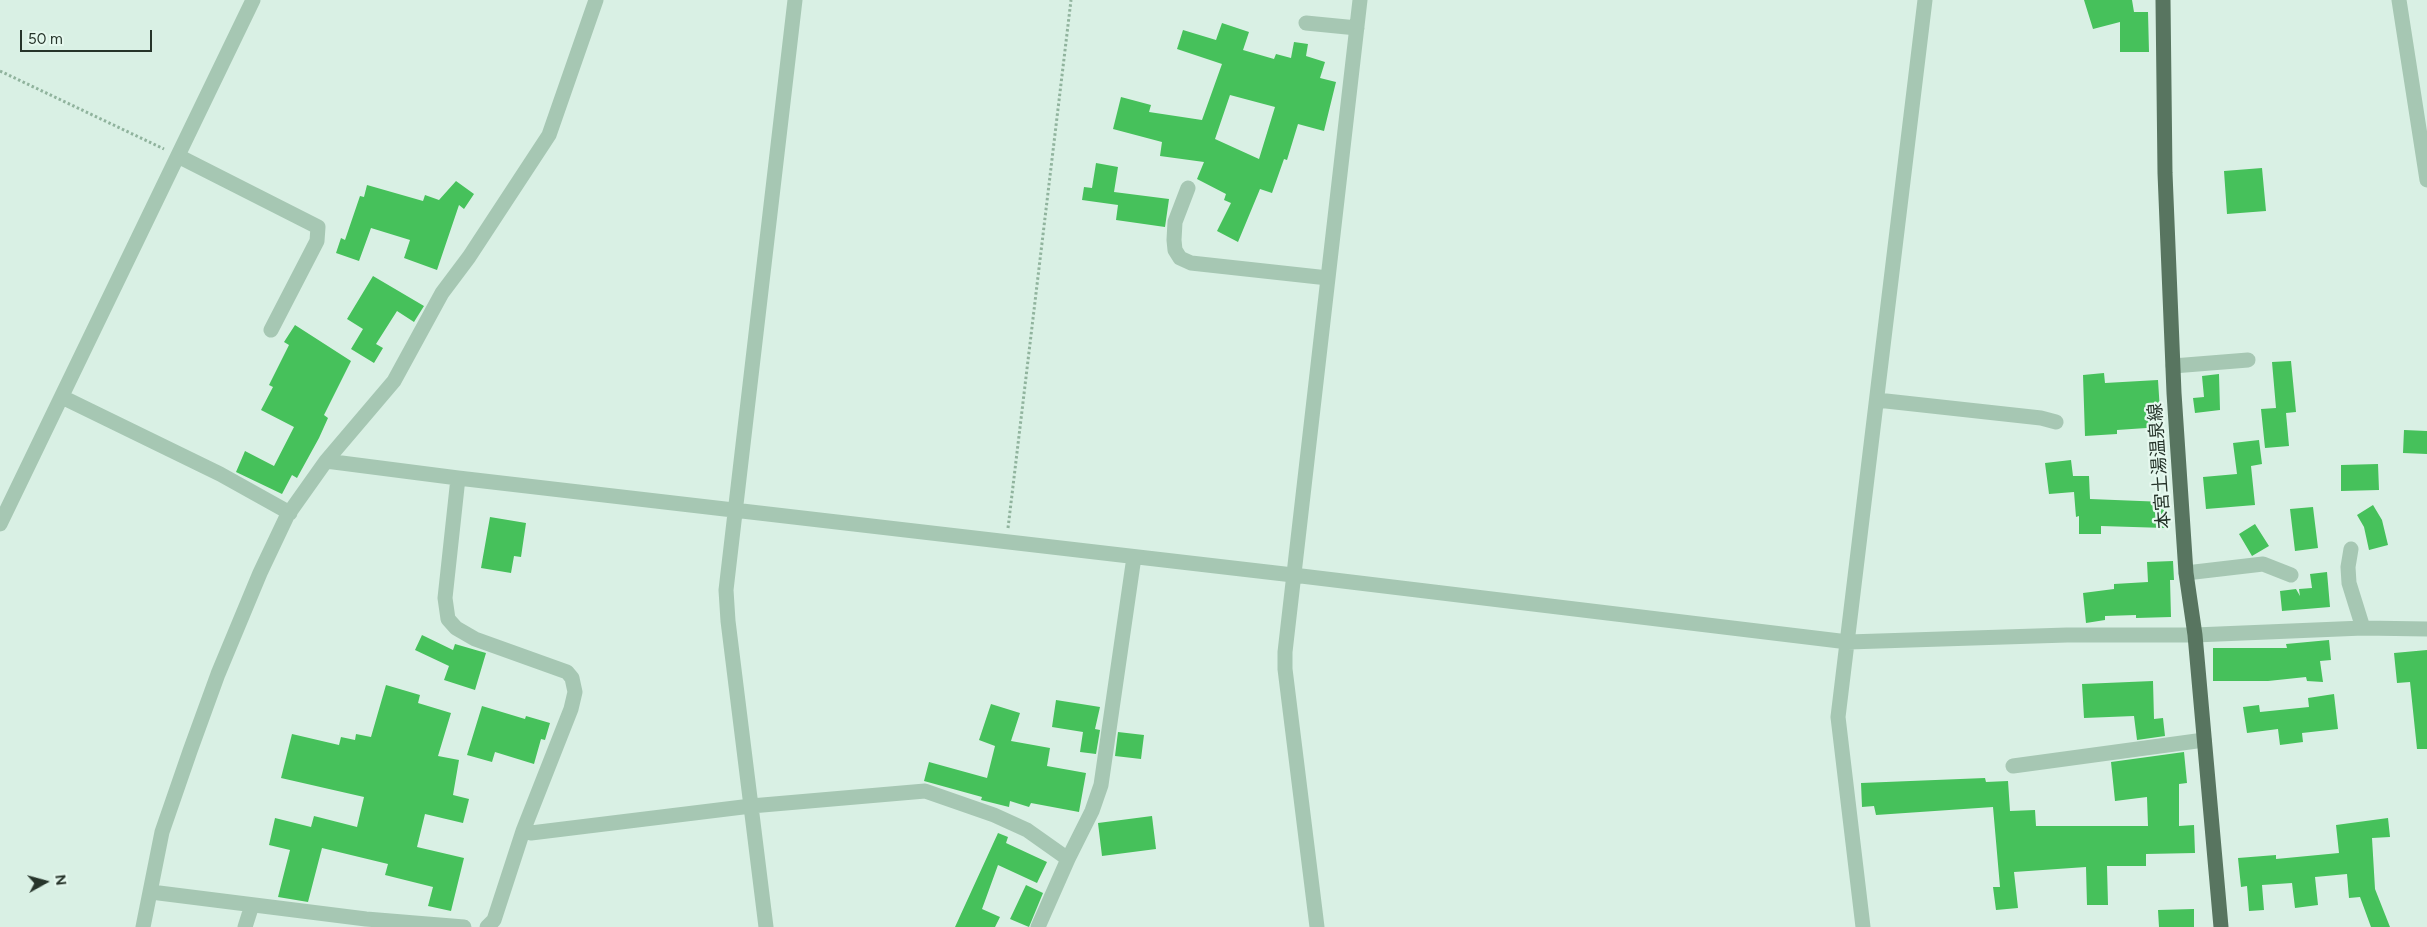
<!DOCTYPE html>
<html>
<head>
<meta charset="utf-8">
<style>
  body { margin:0 }
  #map { position:relative; width:2427px; height:927px; overflow:hidden; background:#d9f0e4; font-family:Figtree,sans-serif }
  canvas { display:block }
  .north { position:absolute; left:20px; top:857px; width:50px; height:50px; -webkit-text-stroke:4px #e5f8ee; paint-order:stroke; rotate:83deg; font-size:14px; font-weight:700; line-height:20px; text-align:center; color:#26342a }
  .north::after { content:''; display:block; margin:auto; width:18px; height:22px; background:#26342a; clip-path:polygon(50% 0,100% 100%,50% 72%,0 100%) }
  .scale { position:absolute; left:20px; top:30px; width:132px; height:22px; box-sizing:border-box; border:2px solid #26342a; border-top:0; padding-left:6px; font-size:15px; line-height:18px; white-space:nowrap; color:#26342a; -webkit-text-stroke:4px #e5f8ee; paint-order:stroke }
</style>
</head>
<body>
<div id="map">
<canvas width="2427" height="927"></canvas>
<div class="north">N</div>
<div class="scale">50 m</div>
</div>
<script>
const ctx = document.querySelector('canvas').getContext('2d');
ctx.lineJoin = 'round';
function fillPath(path, color) { ctx.fillStyle = color; ctx.fill(path, 'evenodd'); }
const shape = rows => new Path2D(rows.map(r => 'M' + r).join(''));
function stroke(path, color, width, dash) { ctx.strokeStyle = color; ctx.lineWidth = width; ctx.lineCap = dash ? 'butt' : 'round'; ctx.setLineDash(dash || []); ctx.stroke(path); }
function label(font, color, halo, rows, align = 'center') {
  ctx.font = font + ' Figtree,"Noto Sans JP",sans-serif'; ctx.lineWidth = 4.5; ctx.setLineDash([]); ctx.textBaseline = 'middle'; ctx.strokeStyle = halo; ctx.fillStyle = color; for (const [text, x, y, turn = 0] of rows) {
    ctx.save(); ctx.translate(x, y); ctx.rotate((+turn || 0) * Math.PI / 180); ctx.textAlign = isNaN(turn) ? turn : align; if (halo) ctx.strokeText(text, 0, 0); ctx.fillText(text, 0, 0); ctx.restore();
  }
}
fillPath(shape([
  [2084,0,2132,0,2134,12,2148,12,2149,52,2120,52,2120,22,2093,29],
  [1222,23,1249,32,1243,50,1274,59,1276,54,1291,58,1294,42,1308,44,1306,56,1325,62,1320,78,1336,82,1324,131,1298,124,1287,160,1284,159,1272,193,1260,189,1238,242,1217,231,1231,203,1224,200,1226,194,1197,179,1204,162,1160,156,1162,142,1113,129,1121,97,1151,105,1149,112,1202,120,1222,64,1177,49,1183,30,1216,40],
  [1230,95,1275,107,1259,159,1215,139],
  [1096,163,1118,167,1114,192,1169,199,1165,227,1116,220,1118,205,1082,200,1084,187,1092,188],
  [2262,168,2266,211,2227,214,2224,171],
  [456,181,474,194,464,209,459,205,437,270,404,258,410,240,371,228,359,261,336,253,341,238,345,240,360,196,364,197,367,185,423,201,425,195,439,200],
  [373,276,424,306,414,322,397,311,376,344,383,348,374,363,351,349,363,329,347,319],
  [295,325,351,361,324,415,328,418,319,438,297,478,292,475,282,494,236,472,245,451,274,466,294,427,261,410,273,387,269,385,289,345,284,342],
  [2291,361,2296,412,2286,413,2289,446,2265,448,2261,409,2276,408,2272,362],
  [2104,373,2105,383,2158,380,2161,427,2117,430,2117,434,2085,436,2083,375],
  [2219,374,2220,410,2195,413,2193,398,2204,397,2202,376],
  [2404,430,2427,431,2427,454,2403,453],
  [2259,440,2262,464,2251,466,2255,505,2206,509,2203,477,2237,474,2233,443],
  [2071,460,2073,476,2089,476,2090,499,2165,502,2165,528,2101,526,2101,534,2079,534,2079,516,2076,517,2074,492,2049,494,2045,463],
  [2378,464,2379,490,2341,491,2341,465],
  [2373,505,2382,520,2388,545,2369,550,2364,527,2357,515],
  [2313,507,2318,548,2295,551,2290,509],
  [490,517,526,523,521,557,514,556,511,573,481,568],
  [2255,524,2269,546,2252,556,2239,534],
  [2173,561,2174,580,2170,580,2171,617,2136,618,2136,615,2105,616,2105,620,2086,623,2083,593,2114,589,2114,584,2148,582,2147,562],
  [2327,572,2330,607,2282,611,2280,591,2296,589,2300,596,2299,589,2312,588,2310,574],
  [422,635,453,650,455,644,486,653,475,690,444,680,449,666,415,650],
  [2329,640,2331,660,2320,661,2323,682,2307,681,2306,677,2268,681,2213,681,2213,648,2287,648,2286,644],
  [2427,650,2427,749,2417,749,2410,682,2397,683,2394,653],
  [2153,681,2154,719,2163,718,2165,736,2137,740,2134,716,2084,718,2082,684],
  [386,685,420,695,418,703,451,713,438,756,459,760,453,795,469,799,463,823,425,814,417,847,464,858,451,911,428,906,433,887,385,875,388,864,322,848,308,902,278,897,290,850,269,845,275,818,311,827,314,816,357,827,364,797,281,778,292,734,339,745,341,737,355,740,356,734,371,737],
  [2334,694,2338,729,2302,733,2303,742,2280,745,2278,729,2247,733,2243,707,2259,705,2260,712,2309,707,2308,698],
  [1056,700,1100,707,1095,729,1100,730,1096,754,1080,752,1083,732,1052,727],
  [991,704,1020,713,1011,741,1050,748,1047,766,1086,773,1079,812,1031,803,1029,807,1010,801,1009,807,981,800,982,797,924,781,929,762,987,778,995,746,979,740],
  [482,706,525,719,526,716,550,723,545,740,541,739,534,764,495,752,492,762,467,755],
  [1118,732,1144,735,1141,759,1115,756],
  [2184,752,2187,783,2179,784,2179,826,2194,825,2195,853,2146,854,2146,866,2107,866,2108,905,2087,905,2086,867,2014,872,2018,908,1996,910,1993,887,2000,887,1993,807,1876,815,1874,806,1862,807,1861,783,1985,778,1986,782,2008,781,2010,811,2035,810,2036,826,2148,826,2147,797,2115,801,2111,762],
  [1152,816,1156,849,1102,856,1098,823],
  [2388,818,2390,837,2372,838,2375,889,2390,927,2371,927,2360,897,2349,898,2347,874,2315,877,2318,905,2295,908,2292,883,2262,885,2264,910,2249,911,2247,886,2241,887,2238,858,2276,855,2276,859,2339,853,2336,825],
  [998,833,1008,837,1006,843,1047,862,1037,883,998,865,982,909,1000,917,995,927,955,927],
  [1026,885,1043,893,1029,927,1010,919],
  [2194,909,2194,927,2159,927,2158,910]
]), '#46c15b');
stroke(shape([
  [0,71,164,149],
  [1008,528,1071,0]
]), '#90b39d', 3, [2.5, 2.5]);
stroke(shape([
  [2399,0,2427,180],
  [1306,23,1357,28],
  [178,156,318,227,317,241,271,330],
  [1188,188,1175,222,1174,240,1175,250,1180,258,1191,263,1328,278],
  [2173,366,2248,360],
  [62,397,220,474,290,513],
  [1877,400,2041,418,2056,422],
  [326,461,458,478,1293,575,1848,642,2067,635,2195,635,2363,628,2427,629],
  [458,478,445,598,448,619,456,628,475,639,567,672,572,678,575,692,571,709,523,831,494,920,487,927],
  [0,524,253,0],
  [2351,549,2348,567,2349,583,2363,628],
  [2186,573,2263,564,2291,575],
  [2013,766,2204,740],
  [523,831,531,833,751,806,925,791,994,815,1027,830,1068,859],
  [151,892,366,919,464,927],
  [143,927,162,832,190,751,218,674,260,573,287,516,326,461,394,381,442,293,469,257,549,135,596,0],
  [245,927,252,905],
  [766,927,728,621,726,590,795,0],
  [1038,927,1068,859,1092,811,1101,785,1134,557],
  [1317,927,1285,669,1285,652,1360,0],
  [1863,927,1838,717,1925,0]
]), '#a6c7b3', 15);
stroke(shape([
  [2163,0,2165,173,2174,393,2186,573,2195,635,2221,927]
]), '#587560', 15);
label('18px', '#26342a', '#e5f8ee', [
  ["本宮土湯温泉線",2160,466,-94]
]);
</script>
</body>
</html>
